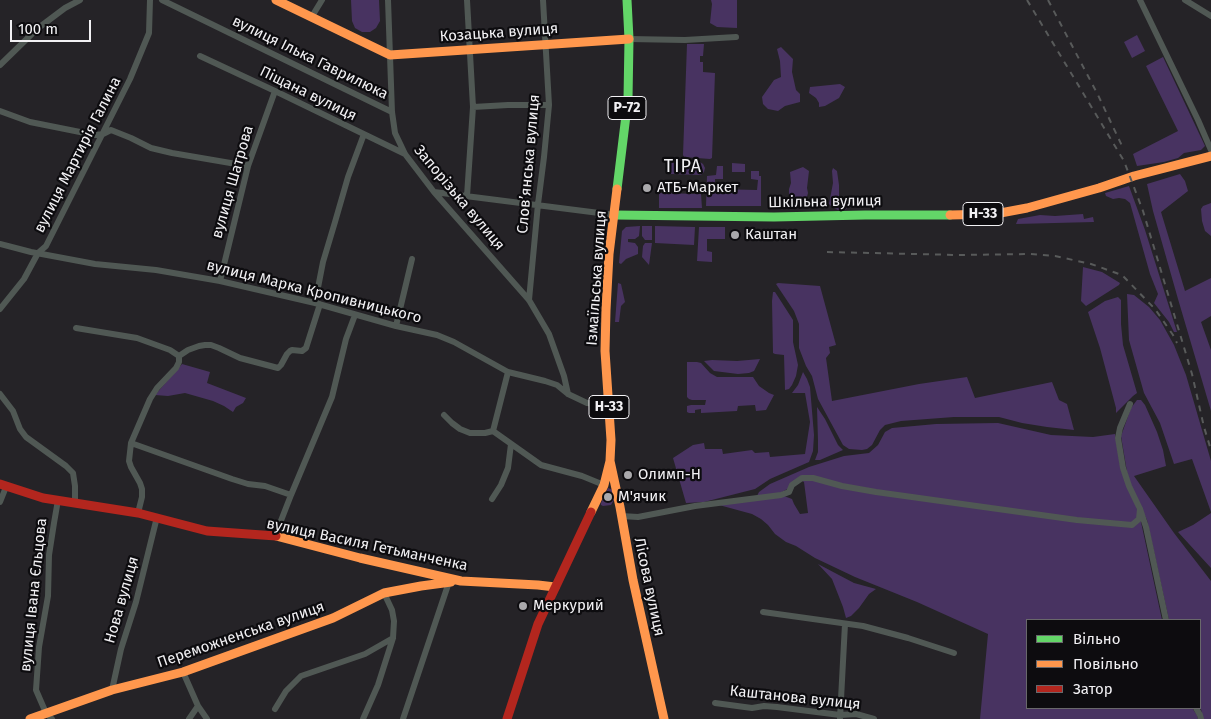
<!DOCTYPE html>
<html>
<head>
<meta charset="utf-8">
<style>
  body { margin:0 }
  #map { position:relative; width:1211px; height:719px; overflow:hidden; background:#252327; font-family:"Fira Sans",sans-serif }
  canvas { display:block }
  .legend { position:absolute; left:1026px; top:619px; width:175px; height:90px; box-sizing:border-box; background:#0d0c0f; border:1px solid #69686b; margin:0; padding:6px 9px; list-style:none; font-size:15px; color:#f2f1f4 }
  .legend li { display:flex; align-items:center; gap:10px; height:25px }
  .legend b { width:25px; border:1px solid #69686b }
  .scale { position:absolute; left:10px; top:20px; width:81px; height:22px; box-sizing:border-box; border:2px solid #f2f1f4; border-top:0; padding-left:6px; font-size:15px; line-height:18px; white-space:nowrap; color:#f2f1f4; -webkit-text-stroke:4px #0d0c0f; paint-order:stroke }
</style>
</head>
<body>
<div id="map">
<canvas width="1211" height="719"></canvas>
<ul class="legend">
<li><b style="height:6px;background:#63d668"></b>Вільно</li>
<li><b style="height:6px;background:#ff974d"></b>Повільно</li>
<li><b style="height:6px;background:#b3261e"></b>Затор</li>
</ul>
<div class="scale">100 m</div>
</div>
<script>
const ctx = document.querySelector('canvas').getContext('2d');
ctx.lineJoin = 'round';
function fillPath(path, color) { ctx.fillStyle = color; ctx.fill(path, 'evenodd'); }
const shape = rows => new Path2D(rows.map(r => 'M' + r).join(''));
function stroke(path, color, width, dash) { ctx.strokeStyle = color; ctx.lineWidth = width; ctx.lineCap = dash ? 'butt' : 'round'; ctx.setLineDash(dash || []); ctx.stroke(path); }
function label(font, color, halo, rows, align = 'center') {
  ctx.font = font + ' "Fira Sans",sans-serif'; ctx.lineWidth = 4.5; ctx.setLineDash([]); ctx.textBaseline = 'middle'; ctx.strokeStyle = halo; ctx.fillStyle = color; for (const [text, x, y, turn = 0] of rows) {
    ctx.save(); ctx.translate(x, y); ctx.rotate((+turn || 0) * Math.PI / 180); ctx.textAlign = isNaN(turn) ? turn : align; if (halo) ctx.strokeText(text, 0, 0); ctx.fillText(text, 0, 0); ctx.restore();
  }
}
fillPath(shape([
  [351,0,379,0,380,21,376,28,370,32,362,32,355,28,352,21],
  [711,0,737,0,737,28,717,27,710,23,712,4],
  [1137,35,1145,51,1132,58,1124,42],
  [687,44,704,44,703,56,700,56,700,62,703,62,703,72,715,73,712,158,710,159,684,157,683,155],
  [781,47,793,59,792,72,796,90,800,94,800,102,785,106,778,111,768,109,763,104,762,97,774,80,781,77,780,61,777,49],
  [1163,57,1205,146,1201,150,1184,153,1178,158,1164,162,1137,166,1133,154,1178,131,1146,66],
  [840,84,845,87,839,98,825,106,819,107,819,103,816,98,809,93,810,87],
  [676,162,700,162,703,164,705,168,704,172,701,175,671,174,670,171,671,163],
  [732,163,745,164,745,172,732,172],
  [717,166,723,166,723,179,715,179,715,189,757,190,758,180,751,179,751,171,759,171,759,176,761,176,761,206,706,206,707,176,716,175],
  [803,167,809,171,807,188,808,193,805,204,794,203,789,198,789,189,791,183,790,172],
  [833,168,837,171,839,185,839,196,842,198,848,198,850,201,849,206,845,210,838,210,832,207,829,204,833,183,832,171],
  [1180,174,1185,181,1188,191,1161,212,1185,291,1211,278,1211,316,1201,322,1211,350,1211,411,1178,299,1153,211,1147,184],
  [1129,186,1145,230,1177,332,1174,332,1169,322,1154,303,1158,294,1150,274,1130,203,1125,199,1119,198,1113,199,1106,196,1105,193],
  [659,193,701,194,702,208,659,208],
  [1211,203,1211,236,1205,231,1202,221,1201,209,1203,206],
  [1083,214,1084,219,1093,217,1094,222,1016,224,1018,219,1040,215,1055,216],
  [640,226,639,236,635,239,628,239,628,242,635,243,638,247,638,254,626,259,621,264,619,263,622,231,626,227],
  [642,226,652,226,652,240,645,240,642,236],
  [655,226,695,227,694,245,655,243],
  [699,227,725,227,725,239,707,239,707,251,712,252,712,262,697,261],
  [645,243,652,243,649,265,642,257,643,246],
  [1083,267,1102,272,1120,283,1119,285,1086,306,1081,301],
  [618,283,621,284,625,302,621,306,619,322,615,322],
  [778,283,820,286,836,345,829,347,830,353,826,358,832,401,919,384,967,377,975,398,1052,382,1059,400,1067,404,1074,430,1047,427,1022,423,999,417,954,417,901,421,885,425,880,430,872,445,867,449,862,450,849,449,843,445,818,399,812,376,806,366,799,348,799,324,794,311,776,284],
  [773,292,775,292,793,320,793,342,798,365,796,376,792,385,789,389,785,390,784,355,775,354,773,353,772,301],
  [1127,294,1134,295,1149,307,1160,320,1174,345,1186,375,1211,461,1211,512,1192,459,1174,464,1160,423,1144,393,1129,340],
  [1118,297,1121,300,1121,324,1123,345,1137,393,1133,396,1116,413,1116,408,1100,348,1088,312,1105,301],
  [760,359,754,371,749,373,738,374,714,371,704,361,712,360,737,361],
  [687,362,697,362,701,363,710,373,717,377,753,377,759,386,769,393,774,395,766,410,756,411,755,405,738,406,737,411,701,413,701,409,695,410,695,413,689,413,687,412,687,406,691,405,705,405,706,400,692,400,689,399,687,397],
  [182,364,210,372,207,383,246,398,243,403,236,407,233,412,224,406,213,401,185,393,168,396,155,395],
  [803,372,807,379,810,387,814,435,813,451,809,462,770,479,755,489,704,502,686,503,673,458,693,445,704,443,705,449,722,449,723,454,752,450,755,453,769,452,770,457,805,454,810,422,805,393,792,393,798,385],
  [1137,400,1141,400,1145,405,1157,432,1163,450,1166,466,1134,476,1174,533,1211,581,1211,719,1203,719,1201,709,1199,708,1200,708,1200,620,1169,620,1147,520,1131,486,1127,472,1121,436,1131,408],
  [817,407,825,419,838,445,843,450,820,460,815,460,818,452,818,441],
  [998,423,1051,435,1093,437,1115,434,1121,470,1136,506,1141,522,1162,620,1027,620,1027,708,1192,708,1197,715,1198,719,980,719,988,634,917,602,855,577,815,558,796,546,786,542,775,534,768,525,761,519,752,514,719,505,784,496,792,499,794,504,800,514,808,513,804,482,802,481,780,493,757,496,759,492,770,484,809,467,844,456,869,453,878,445,885,432,892,428,936,424],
  [608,488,613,490,614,500,611,505,603,506,601,505,601,503],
  [1211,513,1211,568,1178,532,1193,525],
  [818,564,854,583,876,589,869,594,859,608,851,616,846,618,843,607,832,579]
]), '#483361');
stroke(shape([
  [162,0,392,112],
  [388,0,392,112,395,133,405,154,434,192,529,300,549,334,564,376,568,394],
  [1140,0,1198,120,1211,150],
  [1185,0,1211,16],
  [311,18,322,0],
  [629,39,685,40,736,37],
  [200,56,275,91,405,154],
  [0,65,37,29,65,8,80,0],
  [473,107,508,105,549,105],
  [0,111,30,122,95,135,103,134,111,130,131,138,151,148,172,153,248,166],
  [434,192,615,215],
  [467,196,473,107,467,0],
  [0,244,31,252,95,264,156,270,220,281,315,303,396,326,437,335,454,342,508,372,545,381,557,385,568,394,587,403,608,405],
  [220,281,248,166,275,91],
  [529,300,538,204,544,157,549,105,543,0],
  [315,303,323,262,335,222,348,177,364,134],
  [0,309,24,279,38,253,46,246,130,79,149,33,150,0],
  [396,326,412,259],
  [76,328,137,338,170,350,179,356,188,350,199,346,205,345,211,345,219,348,240,358,278,368,281,365,287,354,290,351,292,350,302,351,306,348,320,304],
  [508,372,493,431,541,465,582,476,604,485],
  [0,394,13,411,20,429,26,437,66,466,73,473,75,486,75,502],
  [1130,404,1120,428,1118,438,1123,468,1129,486,1140,509,1146,527,1166,620],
  [444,415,452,423,460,429,470,433,485,433,493,431],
  [131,443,232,479,248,484,265,486,291,495],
  [492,499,501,485,508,468,511,444],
  [0,502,6,487],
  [138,513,142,497,142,489,140,483,131,467,129,461,131,443,150,399,157,388,176,368,179,362,179,356],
  [621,516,638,517,695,506,781,495,789,492,792,485,802,478,813,478,842,486,876,492,1077,520,1132,525,1139,519,1140,509],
  [275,536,291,495,332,397,346,339,355,315],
  [763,612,863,626,908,638,954,653],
  [183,672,198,706,189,719],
  [112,690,121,649,136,602,157,517],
  [715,703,752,708,764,706,777,707,840,715,856,714,874,719],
  [198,706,207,719],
  [1196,708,1200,715,1201,719],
  [275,709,286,691,301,676,365,654,393,638],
  [840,718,845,624],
  [52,719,46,713,36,690,39,647,48,596,49,555,54,523,58,500],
  [363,719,378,685,393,638,394,621,392,610,384,593],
  [403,719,449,582]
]), '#505854', 6);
stroke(shape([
  [617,189,628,99,629,39,627,0],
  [615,215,774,217,865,215,950,215]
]), '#63d668', 9);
stroke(shape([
  [276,0,390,55,629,39],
  [950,215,995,214,1027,208,1099,188,1134,176,1211,156],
  [610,461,620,507,633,580,664,719],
  [591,512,604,485,610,461,611,440,605,351,606,310,609,254,617,189],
  [276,536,360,558,461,581,538,585,555,587],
  [30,719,112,690,183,672,333,618,384,593,421,586,451,582]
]), '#ff974d', 9);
stroke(shape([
  [0,484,43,498,138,513,207,531,276,536],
  [507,719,538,624,591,512]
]), '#b3261e', 9);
stroke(shape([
  [1027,0,1124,161,1143,211,1192,374,1204,427,1211,450],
  [1048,0,1098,95,1123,148],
  [827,252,958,255,1030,254,1055,256,1091,264,1122,275,1155,309,1173,335,1177,343]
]), '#585a5a', 2, [6, 6]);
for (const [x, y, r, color] of [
  [647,188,5,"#aaa9ac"],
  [735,235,5,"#aaa9ac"],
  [628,475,5,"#aaa9ac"],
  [608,497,5,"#aaa9ac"],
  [523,606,5,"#aaa9ac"]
]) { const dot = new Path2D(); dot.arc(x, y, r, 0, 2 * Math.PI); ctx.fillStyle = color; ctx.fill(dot); stroke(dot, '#0d0c0f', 2); }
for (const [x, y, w] of [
  [627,108,38],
  [983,214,40],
  [609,407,40]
]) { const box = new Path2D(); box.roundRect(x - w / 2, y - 11.5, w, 23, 4); ctx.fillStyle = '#0d0c0f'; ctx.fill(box); stroke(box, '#f2f1f4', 1); }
label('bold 14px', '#f2f1f4', null, [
  ["Р-72",627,108],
  ["Н-33",983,214],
  ["Н-33",609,407]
]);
label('15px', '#f2f1f4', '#0d0c0f', [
  ["Козацька вулиця",499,33,-4],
  ["вулиця Ілька Гаврилюка",310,58,26],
  ["Піщана вулиця",308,94,26],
  ["вулиця Мартирія Галина",78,155,-63],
  ["Словʼянська вулиця",529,164,-85],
  ["вулиця Шатрова",233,182,-74],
  ["Запорізька вулиця",459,198,50],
  ["Шкільна вулиця",825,202,-1],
  ["Ізмаїльська вулиця",597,278,-86],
  ["вулиця Марка Кропивницького",314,292,14],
  ["вулиця Василя Гетьманченка",367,545,12],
  ["Лісова вулиця",649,587,78],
  ["вулиця Івана Єльцова",34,595,-84],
  ["Нова вулиця",122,600,-74],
  ["Переможненська вулиця",241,635,-19],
  ["Каштанова вулиця",795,698,6]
]);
label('15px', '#f2f1f4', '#0d0c0f', [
  ["АТБ-Маркет",657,188],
  ["Каштан",745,235],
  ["Олимп-Н",638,475],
  ["М'ячик",618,497],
  ["Меркурий",533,606]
], 'left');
ctx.letterSpacing = '1px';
label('18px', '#f2f1f4', '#0d0c0f', [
  ["ТІРА",683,167]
]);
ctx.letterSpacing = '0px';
</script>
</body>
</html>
